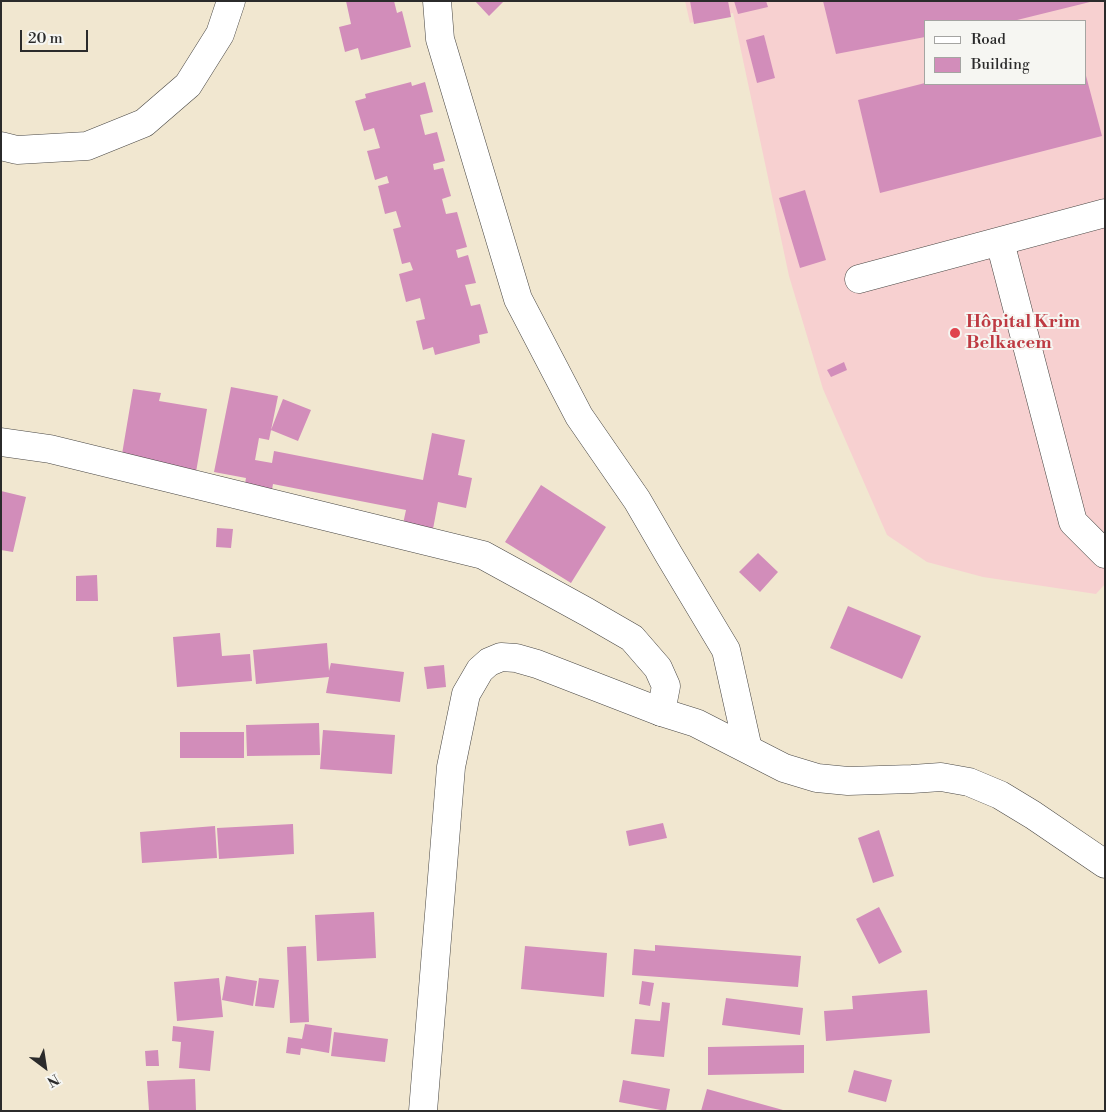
<!DOCTYPE html>
<html>
<head>
<meta charset="utf-8">
<style>
  body { margin:0 }
  #map { position:relative; width:1106px; height:1112px; overflow:hidden; background:#f1e7d0; font-family:"Libre Bodoni",serif }
  canvas { display:block }
  .frame { position:absolute; inset:0; border:2px solid #2b2b2b; pointer-events:none }
  .legend { position:absolute; left:924px; top:20px; width:162px; height:65px; box-sizing:border-box; background:#f6f6f2; border:1px solid #a5a5a2; margin:0; padding:6px 9px; list-style:none; font-size:15px; color:#2b2b2b }
  .legend li { display:flex; align-items:center; gap:10px; height:25px }
  .legend b { width:25px; border:1px solid #a5a5a2 }
  .north { position:absolute; left:20px; top:1042px; width:50px; height:50px; -webkit-text-stroke:4px #f6f6f2; paint-order:stroke; rotate:149deg; font-size:14px; font-weight:700; line-height:20px; text-align:center; color:#2b2b2b }
  .north::after { content:''; display:block; margin:auto; width:18px; height:22px; background:#2b2b2b; clip-path:polygon(50% 0,100% 100%,50% 72%,0 100%) }
  .scale { position:absolute; left:20px; top:30px; width:68px; height:22px; box-sizing:border-box; border:2px solid #2b2b2b; border-top:0; padding-left:6px; font-size:15px; line-height:18px; white-space:nowrap; color:#2b2b2b; -webkit-text-stroke:4px #f6f6f2; paint-order:stroke }
</style>
</head>
<body>
<div id="map">
<canvas width="1106" height="1112"></canvas>
<div class="frame"></div>
<ul class="legend">
<li><b style="height:6px;background:#fff"></b>Road</li>
<li><b style="height:14px;background:#d28dba"></b>Building</li>
</ul>
<div class="north">N</div>
<div class="scale">20 m</div>
</div>
<script>
const ctx = document.querySelector('canvas').getContext('2d');
ctx.lineJoin = 'round';
function fillPath(path, color) { ctx.fillStyle = color; ctx.fill(path, 'evenodd'); }
const shape = rows => new Path2D(rows.map(r => 'M' + r).join(''));
function stroke(path, color, width, dash) { ctx.strokeStyle = color; ctx.lineWidth = width; ctx.lineCap = dash ? 'butt' : 'round'; ctx.setLineDash(dash || []); ctx.stroke(path); }
function label(font, color, halo, rows, align = 'center') {
  ctx.font = font + ' "Libre Bodoni",serif'; ctx.lineWidth = 4; ctx.setLineDash([]); ctx.textBaseline = 'middle'; ctx.strokeStyle = halo; ctx.fillStyle = color; for (const [text, x, y, turn = 0] of rows) {
    ctx.save(); ctx.translate(x, y); ctx.rotate((+turn || 0) * Math.PI / 180); ctx.textAlign = isNaN(turn) ? turn : align; if (halo) ctx.strokeText(text, 0, 0); ctx.fillText(text, 0, 0); ctx.restore();
  }
}
fillPath(shape([
  [685,1,1105,1,1105,584,1096,594,983,577,927,562,887,535,823,389,789,276,733,13,690,23],
  [925,21,1085,21,1085,84,925,84]
]), '#f7d0d0');
fillPath(shape([
  [346,1,394,1,397,13,402,11,411,47,361,60,358,48,345,52,339,27,351,24],
  [475,1,504,1,489,16],
  [690,1,728,1,731,17,694,24],
  [734,1,766,1,768,7,738,14],
  [823,1,1090,1,1090,2,1013,21,925,21,925,37,836,54],
  [764,35,775,78,757,83,746,40],
  [1085,72,1102,136,880,193,858,100,925,83,1085,84],
  [411,82,412,86,425,82,433,112,420,115,425,135,437,132,445,161,433,164,434,170,443,168,451,196,442,199,446,214,457,212,467,247,456,250,458,258,468,255,476,283,465,285,471,306,480,304,488,333,479,335,480,343,435,355,433,347,423,350,416,321,425,319,420,298,406,302,399,274,413,270,410,262,402,264,393,229,401,227,396,211,385,214,378,186,389,183,387,176,375,180,367,151,380,148,374,128,364,131,355,101,366,98,365,94],
  [805,190,826,260,800,268,779,198],
  [844,362,847,370,831,377,827,370],
  [231,387,278,396,269,440,259,438,255,460,272,463,274,451,423,480,432,433,465,440,458,475,472,478,466,508,438,502,433,529,403,524,406,510,273,484,271,495,244,489,246,478,214,472],
  [133,389,161,393,159,401,207,409,196,472,121,460],
  [283,399,311,410,298,441,271,430],
  [541,485,606,527,571,583,505,542],
  [1,491,26,497,13,552,1,550],
  [217,528,233,529,231,548,216,547],
  [758,553,778,572,760,592,739,572],
  [97,575,98,601,76,601,76,576],
  [848,606,921,636,902,679,830,648],
  [220,633,222,656,250,654,252,681,177,687,173,637],
  [327,643,329,671,331,663,404,672,400,702,326,693,329,677,256,684,253,650],
  [444,665,446,687,427,689,424,667],
  [319,723,320,755,247,756,246,725],
  [323,730,395,735,392,774,320,769],
  [180,732,244,732,244,758,180,758],
  [663,823,667,838,629,846,626,831],
  [293,824,294,854,219,859,217,828],
  [215,826,217,858,142,863,140,832],
  [879,830,894,876,873,883,858,838],
  [879,907,902,952,879,964,856,919],
  [374,912,376,958,317,961,315,915],
  [655,945,801,956,798,987,632,975,634,949,655,951],
  [306,946,309,1022,290,1023,287,947],
  [525,946,607,953,604,997,521,989],
  [226,976,257,981,253,1006,222,1000],
  [219,978,223,1017,177,1021,174,982],
  [259,978,279,980,274,1008,255,1006],
  [642,981,654,983,650,1006,639,1004],
  [927,990,930,1033,826,1041,824,1011,853,1009,852,996],
  [726,998,803,1008,800,1035,722,1025],
  [662,1002,670,1003,664,1057,631,1054,635,1019,660,1021],
  [305,1024,332,1028,329,1053,301,1048,300,1055,286,1053,288,1037,302,1039],
  [173,1026,214,1031,210,1071,179,1068,181,1042,172,1041],
  [334,1032,388,1039,385,1062,331,1056],
  [804,1045,804,1073,708,1075,708,1047],
  [158,1050,159,1066,146,1066,145,1051],
  [854,1070,892,1080,886,1102,848,1092],
  [195,1079,196,1111,149,1111,147,1081],
  [623,1080,670,1089,666,1111,619,1102],
  [707,1089,783,1110,783,1111,701,1111]
]), '#d28dba');
const minor = shape([
  [437,1,440,39,518,299,579,416,637,500,669,555,726,650,748,749],
  [1,146,17,150,87,146,144,123,188,85,220,34,231,1],
  [1000,242,1073,522,1105,554],
  [859,279,1105,213],
  [1,442,50,449,483,555,587,612,632,638,658,668,666,686,661,712]
]);
const major = shape([
  [423,1111,451,767,466,694,480,670,489,662,501,657,516,658,537,664,661,712,696,723,784,768,817,778,848,781,912,779,941,777,969,782,1000,795,1033,815,1105,864]
]);
stroke(minor, '#494744', 29);
stroke(major, '#494744', 29);
stroke(minor, '#fff', 28);
stroke(major, '#fff', 28);
for (const [x, y, r, color] of [
  [955,333,6,"#e0444e"]
]) { const dot = new Path2D(); dot.arc(x, y, r, 0, 2 * Math.PI); ctx.fillStyle = color; ctx.fill(dot); stroke(dot, '#f6f6f2', 2); }
label('bold 18px', '#be3a42', '#f6f6f2', [
  ["Hôpital Krim",966,323],
  ["Belkacem",966,344]
], 'left');
</script>
</body>
</html>
